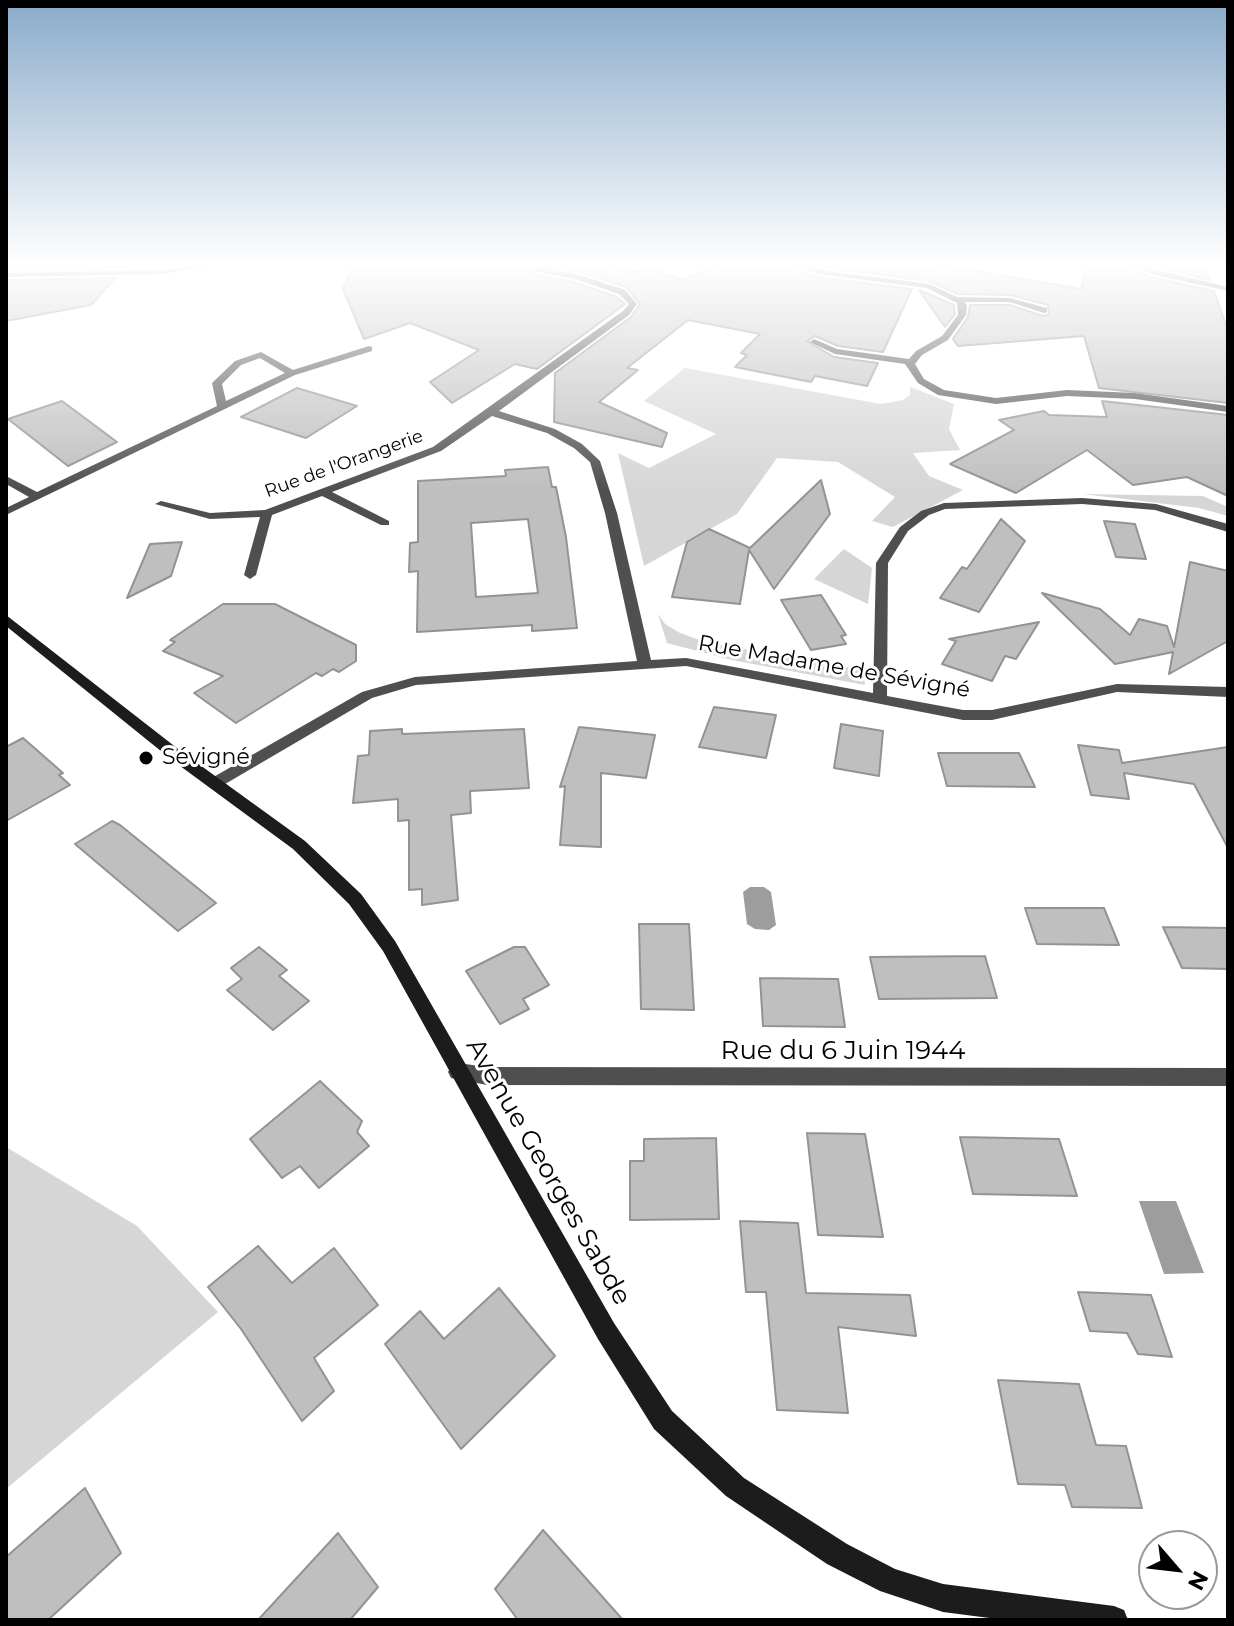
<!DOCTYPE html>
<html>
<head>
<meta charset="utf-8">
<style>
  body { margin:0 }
  #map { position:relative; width:1234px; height:1626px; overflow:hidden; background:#fff; font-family:Montserrat,sans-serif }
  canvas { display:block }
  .frame { position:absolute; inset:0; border:8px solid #000; pointer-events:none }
  .north { position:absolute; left:1138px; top:1530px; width:80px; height:80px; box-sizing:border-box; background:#fff; border:2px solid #999; border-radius:50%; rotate:118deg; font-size:22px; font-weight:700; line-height:32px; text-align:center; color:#000 }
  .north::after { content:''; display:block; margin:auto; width:28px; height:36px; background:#000; clip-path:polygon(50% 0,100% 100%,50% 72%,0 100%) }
</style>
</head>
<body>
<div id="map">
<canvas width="1234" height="1626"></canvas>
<div class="frame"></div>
<div class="north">N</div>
</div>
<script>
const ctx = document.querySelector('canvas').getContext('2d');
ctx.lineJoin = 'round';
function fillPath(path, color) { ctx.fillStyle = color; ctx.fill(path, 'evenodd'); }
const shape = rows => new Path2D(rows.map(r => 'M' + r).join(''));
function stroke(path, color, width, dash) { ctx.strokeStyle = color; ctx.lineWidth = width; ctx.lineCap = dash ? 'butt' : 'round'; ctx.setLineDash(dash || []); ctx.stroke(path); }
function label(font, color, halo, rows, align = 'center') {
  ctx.font = font + ' Montserrat,sans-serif'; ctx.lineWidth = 6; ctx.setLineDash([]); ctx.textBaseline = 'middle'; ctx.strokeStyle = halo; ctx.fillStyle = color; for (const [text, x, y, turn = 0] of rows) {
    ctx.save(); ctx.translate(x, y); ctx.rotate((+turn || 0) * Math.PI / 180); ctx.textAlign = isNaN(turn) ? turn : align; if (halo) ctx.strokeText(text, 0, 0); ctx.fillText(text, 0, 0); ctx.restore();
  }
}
fillPath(shape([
  [685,368,881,404,903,400,910,395,910,387,954,404,949,429,960,450,913,453,929,476,963,490,893,527,872,521,895,497,838,462,777,458,737,514,644,566,618,453,649,468,716,434,644,401],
  [1083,494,1203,496,1228,507,1228,516,1199,508],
  [844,549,872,568,868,604,814,579],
  [658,614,665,624,680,633,705,642,863,670,865,685,732,660,667,643],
  [6,1147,137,1226,218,1312,6,1489]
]), '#d6d6d6');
fillPath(shape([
  [750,887,764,887,771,892,776,925,769,930,755,929,747,924,743,892],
  [1139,1201,1176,1201,1204,1273,1164,1274]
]), '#9d9d9d');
const building = shape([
  [15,262,130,262,124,268,6,270,15,262],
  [355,262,598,262,631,273,650,268,681,280,728,262,794,262,804,273,825,278,912,289,883,352,838,346,815,336,807,341,834,357,878,363,867,386,815,376,811,382,735,367,747,355,741,353,760,334,688,320,627,368,638,370,599,402,667,433,662,447,554,422,555,373,631,317,640,304,626,287,580,272,531,265,532,274,574,282,617,297,625,304,537,369,515,364,452,403,430,382,479,350,410,323,364,339,343,289,355,262],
  [810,262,925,262,1081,289,1086,262,1124,262,1150,277,1214,291,1228,331,1228,403,1099,388,1084,336,958,346,953,339,968,317,970,305,1010,305,1043,316,1049,314,1048,305,1010,295,958,294,929,281,828,268,810,262],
  [1145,262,1203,262,1210,280,1158,267,1145,262],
  [115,278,91,305,6,321,6,280,115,278],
  [919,290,954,305,955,314,945,327,919,290],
  [297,388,357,406,306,438,241,417,297,388],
  [62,401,117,442,68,466,8,419,62,401],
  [1102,401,1228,415,1228,496,1187,477,1133,485,1087,450,1016,493,950,464,1014,430,999,420,1044,411,1049,415,1107,417,1102,401],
  [548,467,552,487,556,487,566,537,577,628,532,631,532,625,417,632,418,571,409,572,410,543,418,542,418,481,506,476,505,470,548,467],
  [528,519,538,593,476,597,471,523,528,519],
  [821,480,830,514,774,589,749,550,740,604,672,597,687,542,709,529,750,548,821,480],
  [1001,519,1025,541,979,612,940,598,962,567,967,569,1001,519],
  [1104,521,1135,524,1146,559,1116,557,1104,521],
  [182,542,171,576,127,598,150,544,182,542],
  [1190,562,1228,571,1228,641,1169,674,1173,652,1115,664,1042,593,1100,609,1130,635,1139,619,1167,626,1174,647,1190,562],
  [821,595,846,635,841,636,846,644,811,650,781,600,821,595],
  [223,604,275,604,356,645,356,661,339,672,333,669,322,676,316,673,236,723,194,693,223,676,163,651,175,642,170,640,223,604],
  [1039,622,1016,659,1005,656,992,681,942,664,956,641,949,639,1039,622],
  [714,707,776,715,766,758,699,747,714,707],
  [841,724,883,731,879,776,834,768,841,724],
  [579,727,655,735,646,778,601,773,601,847,560,845,565,786,560,787,579,727],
  [402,729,402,734,524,729,529,788,470,791,471,813,451,815,458,900,422,905,422,889,409,890,409,820,398,821,398,799,353,803,358,756,369,755,370,731,402,729],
  [23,738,63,773,59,775,70,785,6,821,6,747,23,738],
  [1078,745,1119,750,1122,763,1228,747,1228,848,1194,784,1124,773,1129,799,1091,795,1078,745],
  [938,753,1019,753,1035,787,947,786,938,753],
  [112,821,120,825,216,903,178,931,75,844,112,821],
  [1025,908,1104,908,1119,945,1037,944,1025,908],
  [639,924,689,924,694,1010,641,1009,639,924],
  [1163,927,1228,928,1228,969,1182,968,1163,927],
  [259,947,287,970,279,976,309,1001,273,1030,227,990,242,979,231,968,259,947],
  [514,947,525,947,549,985,523,999,529,1009,500,1024,466,971,514,947],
  [985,956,997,998,879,999,870,957,985,956],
  [760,978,838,979,845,1027,763,1026,760,978],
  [320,1081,362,1121,357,1132,369,1146,319,1188,300,1166,282,1178,250,1139,320,1081],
  [807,1133,865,1134,883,1237,818,1235,807,1133],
  [960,1137,1059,1139,1077,1196,973,1194,960,1137],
  [716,1138,719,1219,630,1220,630,1161,644,1161,644,1139,716,1138],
  [740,1221,798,1223,806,1293,910,1295,916,1336,838,1327,848,1413,777,1410,766,1292,746,1292,740,1221],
  [258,1246,292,1283,334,1248,378,1305,314,1358,334,1391,302,1421,241,1329,208,1287,258,1246],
  [499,1288,555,1356,461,1449,385,1344,420,1311,444,1339,499,1288],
  [1078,1292,1151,1295,1172,1357,1138,1354,1127,1333,1090,1331,1078,1292],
  [998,1380,1079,1384,1096,1445,1126,1446,1142,1508,1072,1507,1065,1485,1018,1484,998,1380],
  [85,1488,121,1553,48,1620,6,1620,6,1557,85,1488],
  [543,1530,623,1620,518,1620,495,1589,543,1530],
  [338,1533,378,1587,350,1620,258,1620,338,1533]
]);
fillPath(building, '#bfbfbf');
stroke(building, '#939393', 2);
fillPath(shape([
  [215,262,233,262,163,274,6,277,6,273,163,270,215,262],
  [797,262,805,262,811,266,827,271,929,284,957,297,1010,298,1047,308,1047,312,1044,313,1010,302,965,302,967,306,966,315,948,340,922,355,915,364,924,379,944,390,996,398,1067,390,1135,393,1228,406,1228,412,1135,399,1067,396,996,404,938,395,918,383,905,364,835,354,810,342,814,339,837,349,909,359,916,351,942,336,958,315,957,303,927,288,826,275,805,270,797,262],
  [1127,262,1137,262,1157,270,1228,287,1228,291,1151,274,1127,262],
  [533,267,580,275,625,290,637,304,629,315,499,411,555,429,582,444,600,461,617,513,651,660,686,658,873,693,876,563,900,527,921,511,944,503,1082,498,1156,504,1228,524,1228,532,1155,510,1082,504,945,509,929,515,908,531,888,563,887,696,963,710,992,710,1117,684,1228,687,1228,697,1117,692,992,720,963,720,686,666,416,685,372,698,220,787,210,787,207,783,210,779,362,692,415,677,637,661,605,513,590,462,574,448,547,433,492,416,441,451,332,492,389,521,389,525,381,525,322,496,272,515,256,575,250,579,244,575,260,517,210,519,155,504,161,501,210,513,265,510,433,447,623,311,629,304,619,294,575,279,533,271,533,267],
  [369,346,372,347,372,351,295,375,6,515,6,508,29,497,6,484,6,476,37,492,217,406,212,383,235,361,261,352,293,370,369,346],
  [260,358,285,373,226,401,222,384,241,365,260,358],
  [458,1063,487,1067,1228,1068,1228,1086,487,1085,451,1078,448,1072,451,1066,458,1063]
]), '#4f4f4f');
fillPath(shape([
  [6,615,182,752,305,841,361,894,395,941,614,1323,672,1411,744,1478,847,1544,895,1569,943,1584,1114,1606,1124,1610,1128,1620,1005,1620,943,1612,880,1591,827,1564,726,1496,654,1429,598,1339,383,951,349,904,293,849,172,760,6,626,6,615]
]), '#1c1c1c');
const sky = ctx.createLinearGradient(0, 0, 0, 489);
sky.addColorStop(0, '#8aabca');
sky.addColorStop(0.54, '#fff');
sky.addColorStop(1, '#ffffff00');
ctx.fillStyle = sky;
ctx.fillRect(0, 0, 1234, 489);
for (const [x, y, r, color] of [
  [146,758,8,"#000"]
]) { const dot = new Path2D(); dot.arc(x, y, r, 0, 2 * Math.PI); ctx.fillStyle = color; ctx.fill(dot); stroke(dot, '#fff', 3); }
label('18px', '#000', '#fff', [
  ["Rue de l'Orangerie",344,464,-20]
]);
label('22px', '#000', '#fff', [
  ["Rue Madame de Sévigné",834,667,10]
]);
label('22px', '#000', '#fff', [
  ["Sévigné",162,758]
], 'left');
label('26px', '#000', '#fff', [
  ["Rue du 6 Juin 1944",843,1051],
  ["Avenue Georges Sabde",548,1172,60]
]);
</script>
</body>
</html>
